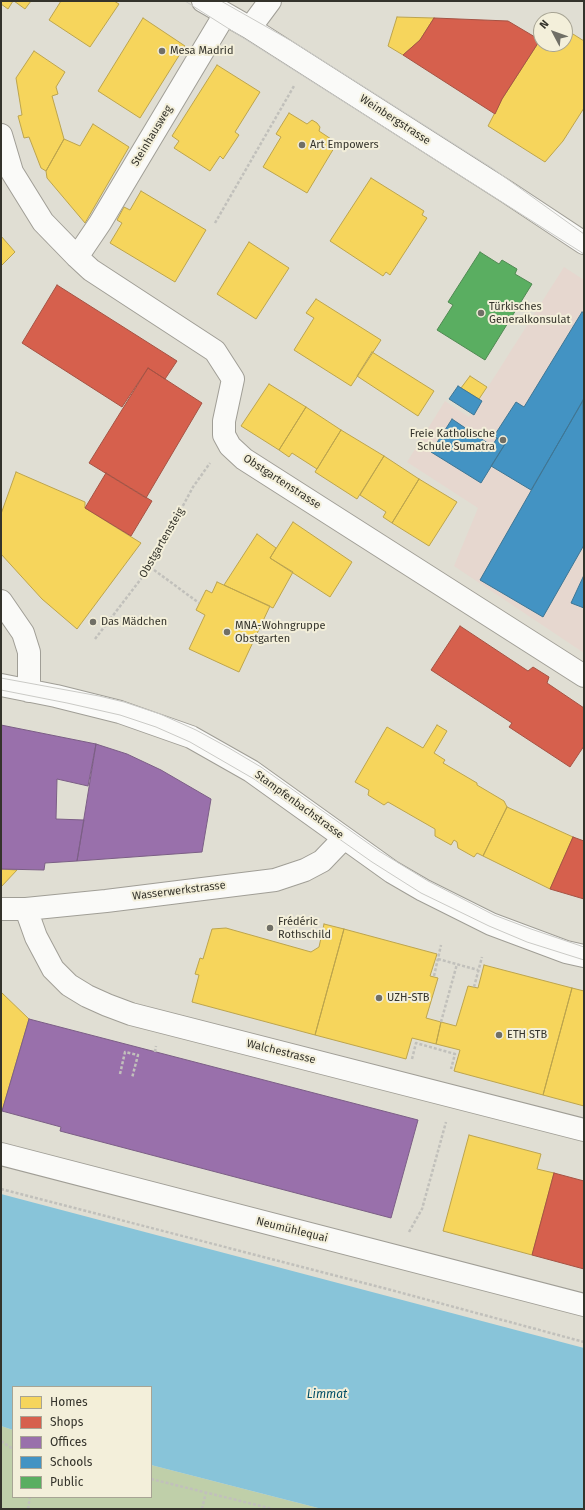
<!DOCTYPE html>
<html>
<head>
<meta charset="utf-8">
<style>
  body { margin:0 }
  #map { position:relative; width:585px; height:1510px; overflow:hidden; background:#e0ded3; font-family:"Fira Sans",sans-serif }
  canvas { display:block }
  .frame { position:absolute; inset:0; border:2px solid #34332b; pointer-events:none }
  .legend { position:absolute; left:12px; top:1386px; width:140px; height:112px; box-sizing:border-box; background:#f3efda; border:1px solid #a7a494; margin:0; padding:5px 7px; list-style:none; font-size:12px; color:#34332b }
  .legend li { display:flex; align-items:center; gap:8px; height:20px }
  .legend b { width:20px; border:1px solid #a7a494 }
  .north { position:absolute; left:533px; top:12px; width:40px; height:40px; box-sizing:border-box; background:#f3efda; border:1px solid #a7a494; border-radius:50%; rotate:311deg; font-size:11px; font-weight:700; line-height:16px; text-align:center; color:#34332b }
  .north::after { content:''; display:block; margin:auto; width:14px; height:18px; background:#706f66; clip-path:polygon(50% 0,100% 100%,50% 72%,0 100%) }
</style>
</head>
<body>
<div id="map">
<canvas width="585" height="1510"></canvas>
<div class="frame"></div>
<ul class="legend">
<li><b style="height:11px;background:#f6d55c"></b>Homes</li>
<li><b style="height:11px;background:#d6604d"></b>Shops</li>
<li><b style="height:11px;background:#9970ab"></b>Offices</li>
<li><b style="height:11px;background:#4393c3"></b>Schools</li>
<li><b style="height:11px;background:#5aae61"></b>Public</li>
</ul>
<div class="north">N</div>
</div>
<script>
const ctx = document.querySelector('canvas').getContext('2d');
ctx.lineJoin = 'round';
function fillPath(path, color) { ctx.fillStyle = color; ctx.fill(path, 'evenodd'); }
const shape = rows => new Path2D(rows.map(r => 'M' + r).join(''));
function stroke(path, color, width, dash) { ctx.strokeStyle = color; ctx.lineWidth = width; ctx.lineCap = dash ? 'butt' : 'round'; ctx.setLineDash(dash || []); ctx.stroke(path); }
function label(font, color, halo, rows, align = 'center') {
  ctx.font = font + ' "Fira Sans",sans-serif'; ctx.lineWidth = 4; ctx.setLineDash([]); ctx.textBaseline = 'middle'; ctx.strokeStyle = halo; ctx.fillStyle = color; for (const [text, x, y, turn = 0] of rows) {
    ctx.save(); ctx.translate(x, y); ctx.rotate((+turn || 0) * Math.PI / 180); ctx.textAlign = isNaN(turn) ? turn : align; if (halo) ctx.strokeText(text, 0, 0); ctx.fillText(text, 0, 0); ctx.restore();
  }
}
fillPath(shape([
  [564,267,584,280,584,653,454,566,478,508,407,462,445,401,469,417]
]), '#e6d7cf');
fillPath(shape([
  [1,1426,13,1430,13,1497,151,1497,151,1465,322,1509,1,1509]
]), '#bfcfa9');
fillPath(shape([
  [1,1194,584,1348,584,1509,322,1509,151,1465,151,1387,13,1387,13,1430,1,1426]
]), '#88c4d9');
const homes = shape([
  [1,1,13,1,8,9,1,4,1,1],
  [14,1,31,1,25,9,14,1],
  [61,1,114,1,119,4,90,47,49,20,61,1],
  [397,17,434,18,420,40,403,55,388,46,397,17],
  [143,18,185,46,140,118,98,91,143,18],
  [565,29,584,41,584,108,563,141,545,162,488,126,502,99,540,40,541,44,565,44,565,29],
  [34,51,65,72,56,87,58,94,52,96,64,139,46,171,41,168,29,137,24,138,18,116,22,115,16,78,34,51],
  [217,65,260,92,235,132,239,135,223,159,220,156,210,171,174,148,179,141,172,136,217,65],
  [289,113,307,124,312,120,317,123,320,127,319,131,337,143,307,193,263,167,281,137,276,134,289,113],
  [93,124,129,147,85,223,47,178,46,171,64,139,80,146,93,124],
  [371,178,424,211,422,215,427,218,390,275,386,272,383,276,330,241,371,178],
  [141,191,206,230,175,282,110,243,122,223,117,220,124,207,130,210,141,191],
  [1,236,15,252,1,266,1,236],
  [249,242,289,268,256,319,217,294,249,242],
  [316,299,381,340,351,386,294,350,314,318,306,313,316,299],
  [372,352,434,391,418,416,357,376,372,352],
  [470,376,487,387,479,399,461,388,470,376],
  [269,384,306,407,279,450,241,426,269,384],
  [306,407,341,430,317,469,292,453,289,457,279,450,306,407],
  [341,430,384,456,357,499,315,472,341,430],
  [384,456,419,479,392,523,383,517,386,512,360,495,384,456],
  [16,472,85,502,85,508,141,543,77,629,42,599,1,554,1,514,16,472],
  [419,479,457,502,429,546,392,523,419,479],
  [293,522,352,562,330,597,270,558,293,522],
  [257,534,276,548,270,558,293,572,273,608,224,585,257,534],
  [217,582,270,606,239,672,189,649,205,615,196,610,206,590,212,593,217,582],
  [437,725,447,731,434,753,445,760,443,763,477,783,477,785,504,801,507,807,483,856,477,853,474,857,458,848,457,842,454,840,451,845,435,836,435,829,388,802,384,805,368,795,369,790,355,782,387,727,423,748,437,725],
  [507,807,573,837,550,889,483,856,507,807],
  [1,869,17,870,1,887,1,869],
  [324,924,344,929,315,1035,192,1002,199,975,195,974,200,958,203,959,212,929,226,928,311,952,319,947,324,924],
  [344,929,437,954,430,976,438,978,426,1018,441,1022,436,1044,412,1038,406,1059,315,1035,344,929],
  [484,965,572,988,543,1095,454,1071,460,1050,436,1044,441,1022,456,1026,468,986,478,988,484,965],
  [572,988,584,991,584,1106,543,1095,572,988],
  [1,992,29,1019,2,1111,1,1111,1,992],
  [469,1135,541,1154,537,1169,554,1173,532,1255,443,1231,469,1135]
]);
fillPath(homes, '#f6d55c');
stroke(homes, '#bca44d', 1);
const shops = shape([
  [434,18,508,21,540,40,502,99,495,114,403,55,420,40,434,18],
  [57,285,177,361,165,379,148,368,122,407,22,343,57,285],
  [148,368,202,403,146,498,89,463,148,368],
  [106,473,152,501,131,536,85,508,106,473],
  [460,626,528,671,533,667,549,677,547,683,584,708,584,746,570,767,509,727,512,723,431,670,460,626],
  [573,837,584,841,584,899,550,889,573,837],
  [554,1173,584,1181,584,1269,532,1255,554,1173]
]);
fillPath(shops, '#d6604d');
stroke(shops, '#a55243', 1);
const offices = shape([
  [1,725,96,744,88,786,57,779,56,819,84,820,77,861,45,863,44,870,1,869,1,725],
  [96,744,127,754,161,770,211,799,202,852,77,861,96,744],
  [29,1019,418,1120,391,1218,60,1131,61,1127,2,1111,29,1019]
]);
fillPath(offices, '#9970ab');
stroke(offices, '#7b5e85', 1);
const schools = shape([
  [582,312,584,313,584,399,531,490,491,466,505,444,494,436,516,402,524,407,582,312],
  [458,386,482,401,474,415,449,399,458,386],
  [583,400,584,545,543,617,480,580,583,400],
  [452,419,492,446,497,438,505,444,481,483,431,452,452,419],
  [584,575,584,608,571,603,584,575]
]);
fillPath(schools, '#4393c3');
stroke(schools, '#3e7695', 1);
const public = shape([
  [480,252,499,264,502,260,517,269,515,274,532,284,485,360,437,330,453,305,448,302,480,252]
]);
fillPath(public, '#5aae61');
stroke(public, '#4f8951', 1);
const minor = shape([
  [203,1,250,28,507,192,584,243],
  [250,28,270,1],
  [1,135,12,172,43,222,77,257,91,270,215,351,233,379,224,421,224,435,230,446,244,459,584,676],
  [77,257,100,223,225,14],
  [1,601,23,633,29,652,29,691],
  [1,685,56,696,120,712,191,737,251,771,392,872,423,890,491,924,566,952,584,956],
  [1,909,26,909,106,901,275,880,305,870,322,861,344,838],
  [26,909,36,937,53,969,69,985,87,996,107,1005,131,1014,584,1130],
  [1,1154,584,1305]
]);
stroke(minor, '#a09e96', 24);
stroke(shape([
  [215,223,294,86],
  [150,567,199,603],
  [95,639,150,567,193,487,210,463],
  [438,959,478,970],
  [434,976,441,945],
  [474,987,482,957],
  [441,1022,457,964],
  [155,1052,156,1046],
  [412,1059,416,1043,455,1054,451,1069],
  [120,1074,125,1052,138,1055,132,1078],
  [1,1189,391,1290,584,1342],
  [409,1232,422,1209,446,1122],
  [1,1441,13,1449],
  [151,1479,273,1509],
  [28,1509,30,1497],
  [202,1509,206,1492]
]), '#c1c0bb', 2.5, [3, 2]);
stroke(minor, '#fafaf8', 22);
stroke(shape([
  [185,1,584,254],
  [221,1,295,43,492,168,584,234],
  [1,678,99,696,124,702,160,714,196,730,229,748,261,767,379,851,428,881,494,915,531,929,584,947],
  [1,690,67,703,120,715,156,727,190,742,254,779,372,862,421,893,489,926,527,942,584,960]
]), '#cacac6', 1);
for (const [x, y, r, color] of [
  [162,51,4,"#706f66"],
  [302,145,4,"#706f66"],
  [481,313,4,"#706f66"],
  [503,440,4,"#706f66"],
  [93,622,4,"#706f66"],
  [227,632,4,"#706f66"],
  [270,928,4,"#706f66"],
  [379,998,4,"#706f66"],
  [499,1035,4,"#706f66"]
]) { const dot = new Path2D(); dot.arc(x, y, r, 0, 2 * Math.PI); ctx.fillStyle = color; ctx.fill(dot); stroke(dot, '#f3efda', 1.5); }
label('11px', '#34332b', '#f3efda', [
  ["Mesa Madrid",170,51],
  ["Art Empowers",310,145],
  ["Türkisches",489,307],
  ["Generalkonsulat",489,320],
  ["Freie Katholische",495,434,"right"],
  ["Schule Sumatra",495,447,"right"],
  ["Das Mädchen",101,622],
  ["MNA-Wohngruppe",235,626],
  ["Obstgarten",235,639],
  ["Frédéric",278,922],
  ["Rothschild",278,935],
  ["UZH-STB",387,998],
  ["ETH STB",507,1035]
], 'left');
label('11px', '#34332b', '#f3efda', [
  ["Weinbergstrasse",395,120,33],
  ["Steinhausweg",152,136,-59],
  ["Obstgartenstrasse",282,482,33],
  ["Obstgartensteig",162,543,-60],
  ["Stampfenbachstrasse",299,805,36],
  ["Wasserwerkstrasse",179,891,-7],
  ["Walchestrasse",281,1052,14],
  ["Neumühlequai",292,1230,14]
]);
label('italic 12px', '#004e66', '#f3efda', [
  ["Limmat",327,1395]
]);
</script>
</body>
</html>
